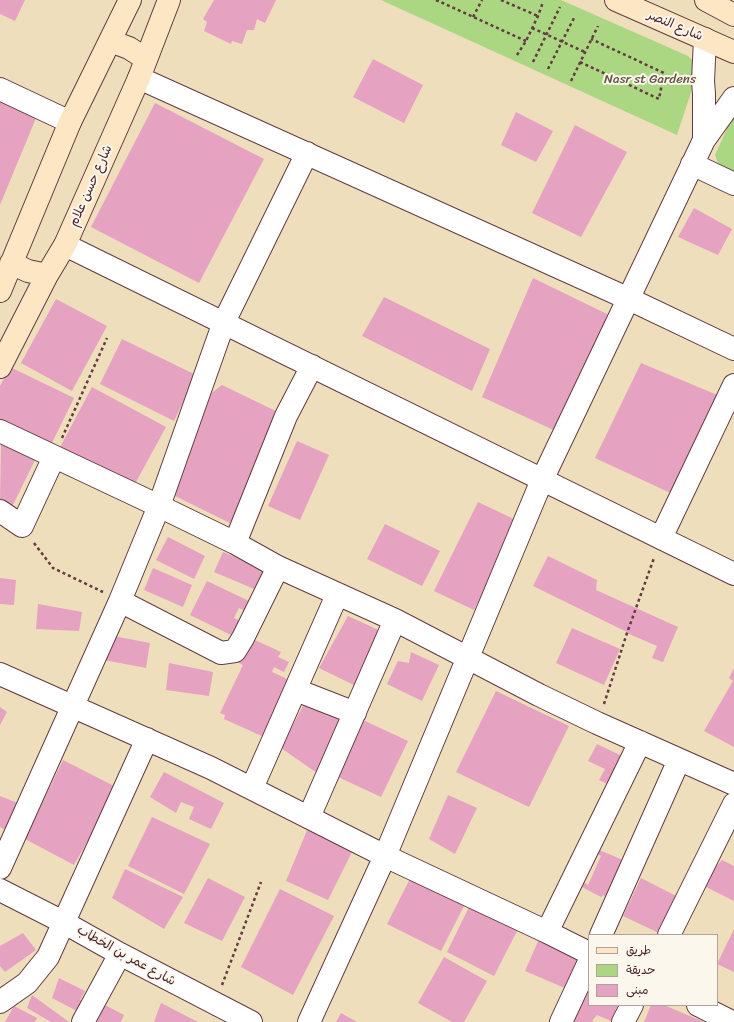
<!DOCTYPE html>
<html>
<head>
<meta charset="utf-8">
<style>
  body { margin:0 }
  #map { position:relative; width:734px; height:1022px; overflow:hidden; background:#eedebc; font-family:Sriracha,"Playpen Sans Arabic",sans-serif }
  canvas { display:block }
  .legend { position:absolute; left:588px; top:934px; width:130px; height:72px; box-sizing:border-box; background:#fbf7ec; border:1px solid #b4a19f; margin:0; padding:5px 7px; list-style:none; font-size:12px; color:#4a1f2b }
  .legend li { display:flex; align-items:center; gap:8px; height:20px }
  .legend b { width:20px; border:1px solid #b4a19f }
</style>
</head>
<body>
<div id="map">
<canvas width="734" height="1022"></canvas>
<ul class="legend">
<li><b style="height:5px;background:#fce6c4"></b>طريق</li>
<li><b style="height:11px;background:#abd682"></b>حديقة</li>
<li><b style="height:11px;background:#e5a2c1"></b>مبنى</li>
</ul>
</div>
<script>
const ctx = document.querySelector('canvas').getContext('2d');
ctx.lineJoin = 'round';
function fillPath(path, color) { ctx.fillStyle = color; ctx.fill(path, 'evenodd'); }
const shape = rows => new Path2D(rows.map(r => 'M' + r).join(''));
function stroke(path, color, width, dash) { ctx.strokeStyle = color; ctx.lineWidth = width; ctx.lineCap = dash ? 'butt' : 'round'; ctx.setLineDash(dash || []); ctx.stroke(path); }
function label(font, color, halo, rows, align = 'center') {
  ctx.font = font + ' Sriracha,"Playpen Sans Arabic",sans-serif'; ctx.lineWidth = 4; ctx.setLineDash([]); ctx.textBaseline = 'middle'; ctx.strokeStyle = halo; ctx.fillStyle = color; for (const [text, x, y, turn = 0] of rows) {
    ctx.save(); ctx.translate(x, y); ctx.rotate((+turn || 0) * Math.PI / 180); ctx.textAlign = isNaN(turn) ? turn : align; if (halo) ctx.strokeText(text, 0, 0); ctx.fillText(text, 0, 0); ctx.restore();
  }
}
fillPath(shape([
  [381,0,561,0,688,56,696,64,695,80,677,135],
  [734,113,734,173,718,163,715,155]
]), '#abd682');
fillPath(shape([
  [0,0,25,0,15,21,0,14],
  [214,0,276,0,265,23,257,19,254,30,247,30,242,44,232,41,231,44,204,31,207,22,203,19],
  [373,59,423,85,404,123,353,97],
  [0,101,36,118,0,205],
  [155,103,264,159,199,283,91,227],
  [516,112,553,131,536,162,501,145],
  [575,125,627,152,581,237,532,213],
  [694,208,732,229,718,255,678,237],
  [533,278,609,315,558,432,482,397],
  [384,297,490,349,472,391,362,336],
  [56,299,107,326,72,391,21,363],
  [122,339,196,375,174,421,100,384],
  [641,363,722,397,677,496,595,458],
  [10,367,74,398,50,447,0,423,0,386],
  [222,385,286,416,236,526,169,493,205,398],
  [92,387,166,427,131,491,58,451],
  [297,441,329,455,300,520,268,506],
  [1,444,35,460,12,507,0,501],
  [478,502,518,521,474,610,434,591],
  [385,524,440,551,422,586,367,559],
  [168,537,205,556,194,579,156,560],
  [223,552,268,571,259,591,214,572],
  [548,556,597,580,596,590,678,627,663,662,652,658,657,646,627,633,627,632,533,586],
  [153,568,192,585,183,607,144,590],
  [0,578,16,580,14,605,0,604],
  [207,581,249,601,247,612,239,608,234,618,245,623,237,638,190,615],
  [38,604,82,612,79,631,36,629],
  [348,616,385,633,360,688,319,668],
  [572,628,620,649,604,685,556,663],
  [108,635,150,643,146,668,104,660],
  [246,636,281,652,278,657,289,662,284,672,274,667,272,672,294,682,264,737,224,719,225,715,220,713,243,665,235,661],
  [411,652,439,665,422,701,387,684,398,661,409,663],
  [169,663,213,672,209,696,166,690],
  [734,668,734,747,704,731,733,681,729,678],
  [496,691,569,726,529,807,456,772],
  [307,698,349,717,317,773,281,748],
  [0,707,7,712,0,725],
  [363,720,408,741,381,797,336,776],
  [597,744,622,756,607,784,599,780,605,769,588,761],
  [63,760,118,788,74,865,25,839],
  [164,772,224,803,211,829,189,819,194,807,181,802,176,813,150,797],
  [448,795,477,808,455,854,429,839],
  [0,796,23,805,7,831,0,827],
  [152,817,210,844,184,894,128,866],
  [308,828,352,852,328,900,286,881],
  [597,849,630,863,613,902,605,898,604,895,601,897,582,887,583,882,588,885,601,856,596,853],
  [722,860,734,866,734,901,700,884],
  [125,869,183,897,164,929,112,898],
  [411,877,465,904,441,951,387,924],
  [208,878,245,897,222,941,184,923],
  [641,878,684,900,663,935,623,916],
  [280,889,334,916,293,995,241,967],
  [469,907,517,931,494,976,447,952],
  [734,929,734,972,717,964],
  [23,933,36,950,5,972,0,966,0,946],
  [540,937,582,958,567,989,525,971],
  [444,957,487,981,464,1022,452,1022,418,1003],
  [59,978,85,991,80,1000,85,1002,79,1012,52,998],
  [589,986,589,1005,618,1005,611,1021,597,1015,592,1021,594,1022,572,1022],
  [32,995,69,1022,51,1022,27,1008],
  [101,1003,124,1015,121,1022,91,1022],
  [161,1003,198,1022,154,1022],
  [651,1005,664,1005,704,1022,644,1022],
  [14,1006,37,1018,35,1022,5,1022],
  [341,1013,357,1022,336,1022]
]), '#e5a2c1');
const street = shape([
  [139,78,629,299,734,349],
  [0,89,70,122],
  [704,140,704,94,703,81,705,39],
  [692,164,734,184],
  [65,245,734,574],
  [0,431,159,506,235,543,278,567,395,620,539,695,597,723,734,784],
  [0,511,22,526,54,457],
  [661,538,734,385],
  [235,543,286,416,312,366],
  [120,601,221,653,235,651,243,638,278,567],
  [0,674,211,768,385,856,547,932,589,953],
  [296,690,355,713],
  [252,788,337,595],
  [309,817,395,620],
  [0,868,120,601,159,506,224,322,307,153],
  [0,890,63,922,120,954,251,1022],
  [547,932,640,742],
  [601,935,679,760],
  [669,935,734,804],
  [0,1002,27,983,48,957,147,739],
  [698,1005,732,1022],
  [83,1022,120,954],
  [309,1022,385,856,542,480,704,140,734,98],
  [561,1022,589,962],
  [623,1022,632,1005]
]);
const secondary = shape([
  [616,0,734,52],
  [706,0,734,15],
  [110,41,129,48,146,59],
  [11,263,28,271,47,275],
  [0,291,70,122,130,0],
  [0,367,47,275,65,245,139,78,169,0]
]);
stroke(street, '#633c41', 24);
stroke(secondary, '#633c41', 24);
stroke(shape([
  [436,0,526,41],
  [501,0,538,16],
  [473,17,482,0],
  [532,28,585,52],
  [517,55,526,41,538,16,543,2],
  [533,62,560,7],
  [580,62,659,99,664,73,591,39],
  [548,69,575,16],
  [571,81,598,26],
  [62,438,107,338],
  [34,543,53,568,103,592],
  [604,704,627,633,654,558],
  [222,985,261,882]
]), '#633c41', 2.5, [3, 3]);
stroke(street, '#fff', 22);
stroke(secondary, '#fce6c4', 22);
label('13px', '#4a1f2b', '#fbf7ec', [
  ["شارع النصر",675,26,23],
  ["شارع حسن علام",91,186,-66],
  ["شارع عمر بن الخطاب",126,956,29]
]);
label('13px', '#675645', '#fbf7ec', [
  ["Nasr st Gardens",650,80]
]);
</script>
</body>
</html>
